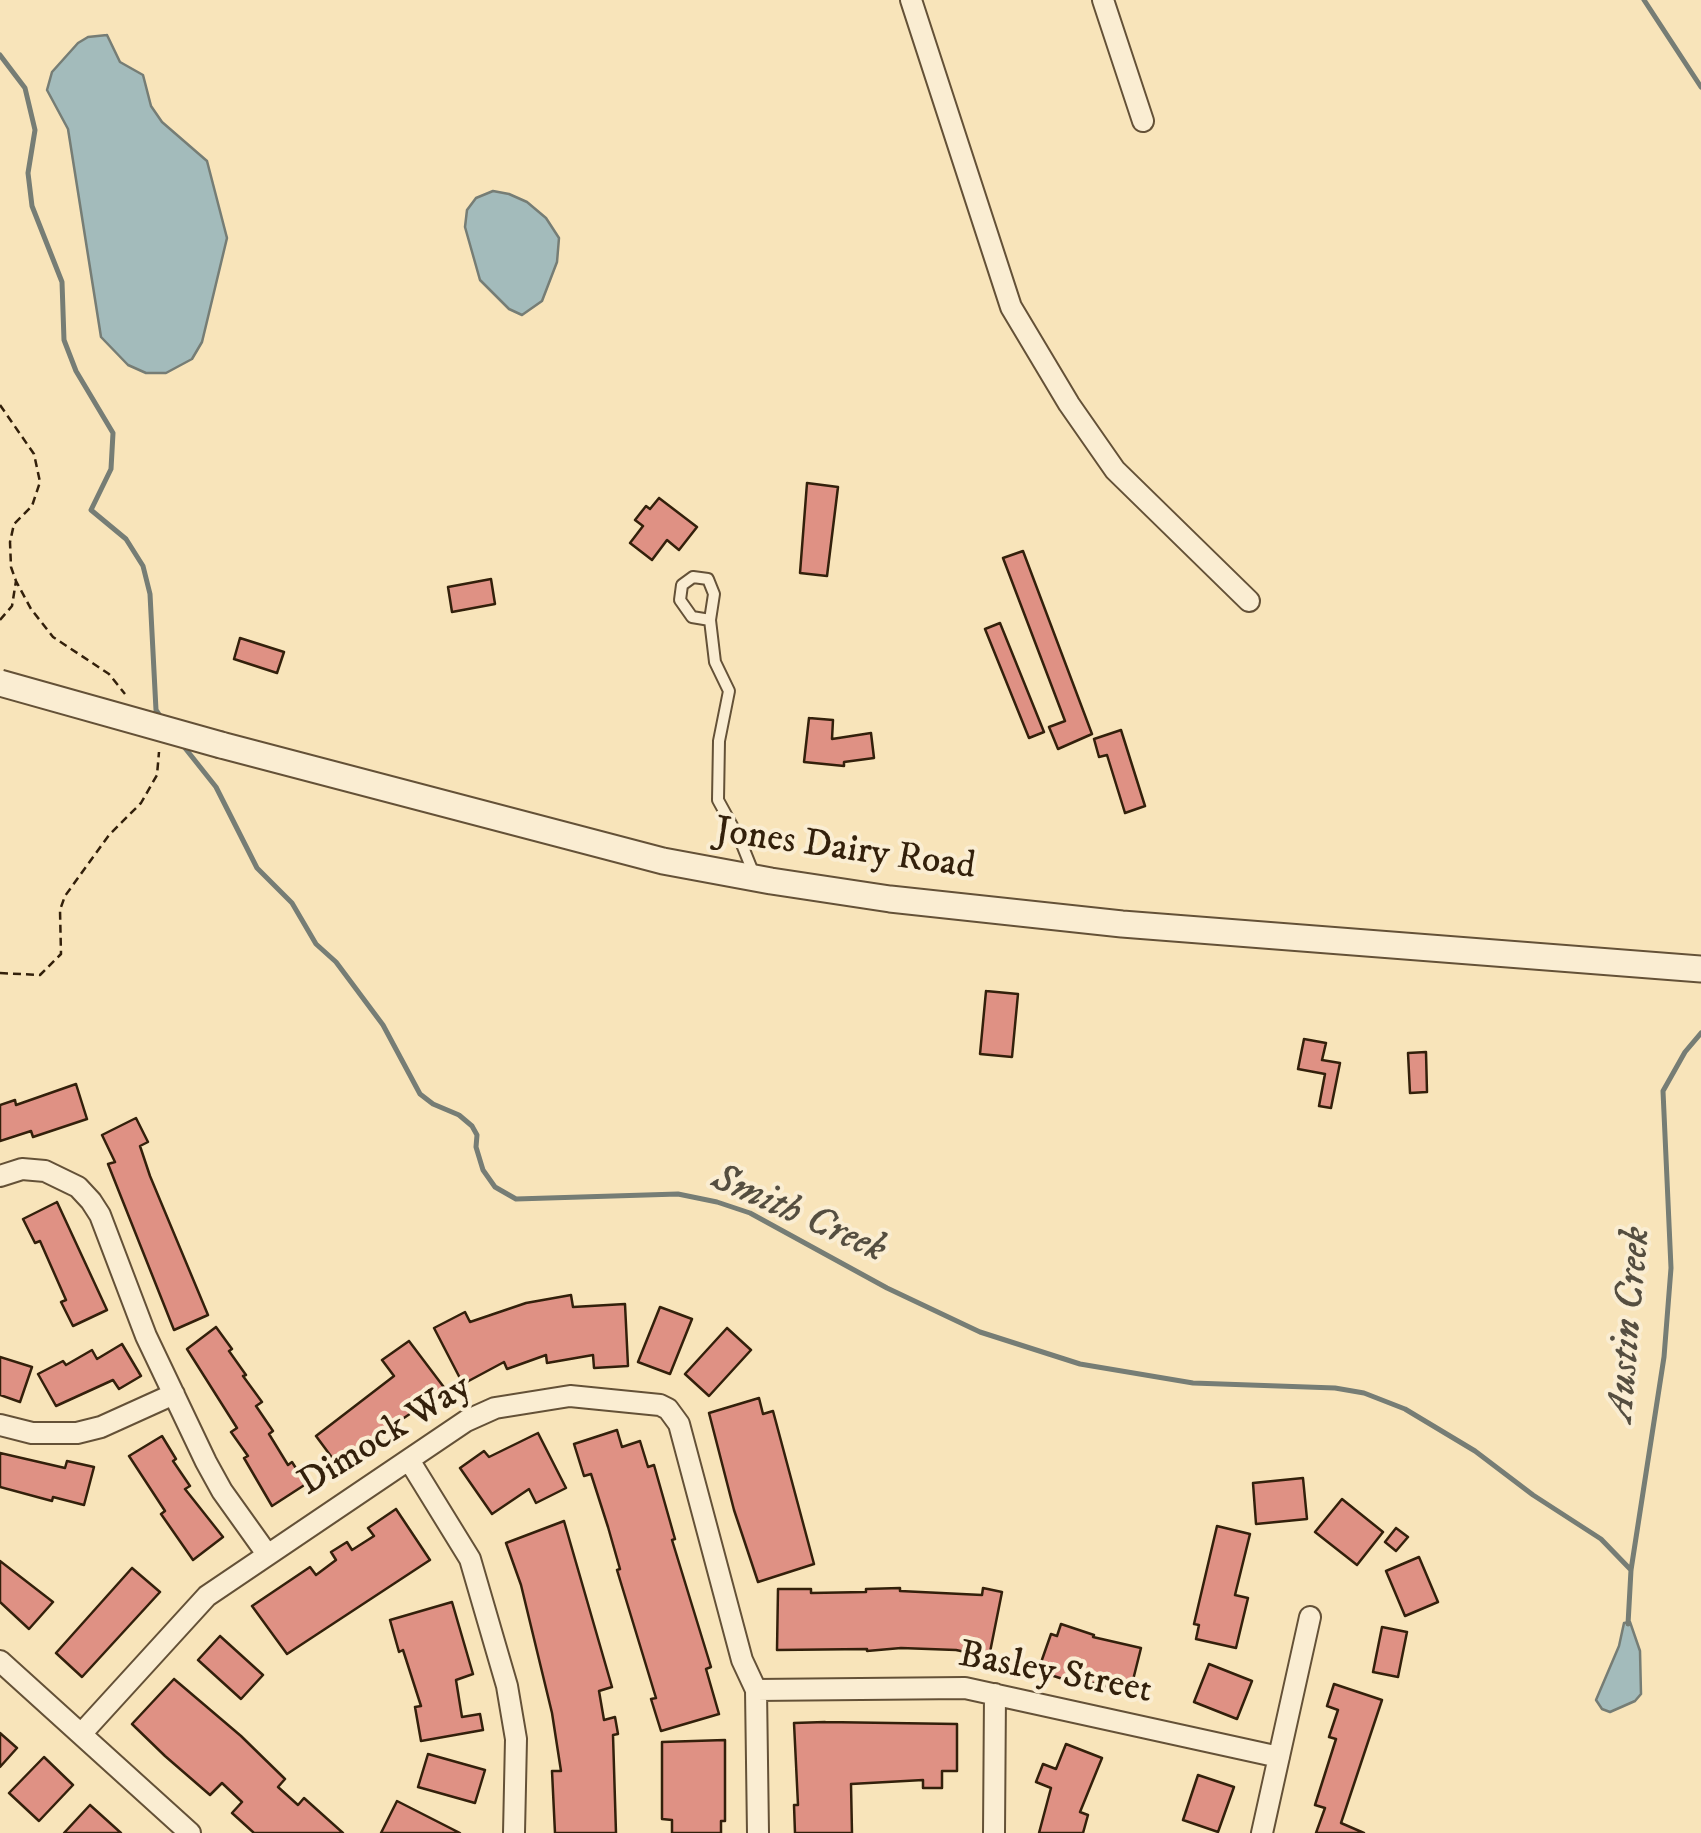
<!DOCTYPE html>
<html>
<head>
<meta charset="utf-8">
<style>
  body { margin:0 }
  canvas { display:block; background:#f8e4ba }
</style>
</head>
<body>
<canvas width="1701" height="1833"></canvas>
<script>
const ctx = document.querySelector('canvas').getContext('2d');
ctx.lineJoin = 'round';
function fillPath(path, color) { ctx.fillStyle = color; ctx.fill(path, 'evenodd'); }
const shape = rows => new Path2D(rows.map(r => 'M' + r).join(''));
function stroke(path, color, width, dash) { ctx.strokeStyle = color; ctx.lineWidth = width; ctx.lineCap = dash ? 'butt' : 'round'; ctx.setLineDash(dash || []); ctx.stroke(path); }
function label(font, color, halo, rows, align = 'center') {
  ctx.font = font + ' "IM FELL DW Pica",serif'; ctx.lineWidth = 8; ctx.setLineDash([]); ctx.textBaseline = 'middle'; ctx.strokeStyle = halo; ctx.fillStyle = color; for (const [text, x, y, turn = 0] of rows) {
    ctx.save(); ctx.translate(x, y); ctx.rotate((+turn || 0) * Math.PI / 180); ctx.textAlign = isNaN(turn) ? turn : align; if (halo) ctx.strokeText(text, 0, 0); ctx.fillText(text, 0, 0); ctx.restore();
  }
}
const water = shape([
  [107,35,120,62,143,75,151,106,162,122,207,161,227,238,202,342,192,359,166,373,146,373,128,365,101,337,68,129,47,90,52,72,78,43,88,37,107,35],
  [493,191,509,194,527,202,546,218,559,238,557,262,542,301,522,315,509,309,480,280,465,227,467,210,476,198,493,191],
  [1630,1622,1640,1651,1641,1694,1635,1701,1610,1712,1602,1709,1596,1700,1619,1646,1624,1623,1630,1622]
]);
fillPath(water, '#a3bbbb');
stroke(water, '#767d75', 2.5);
stroke(shape([
  [1644,0,1701,87],
  [0,55,25,88,35,130,28,173,32,206,62,282,64,340,76,371,113,433,111,469,91,510,126,539,143,566,150,594,156,710,162,719],
  [181,743,216,787,257,868,292,903,316,944,336,962,383,1025,420,1094,433,1104,459,1115,472,1126,477,1135,476,1147,483,1170,495,1187,516,1199,678,1194,717,1202,750,1213,887,1288,980,1332,1080,1364,1193,1383,1335,1388,1364,1393,1405,1409,1475,1451,1533,1495,1601,1539,1631,1570],
  [1628,1624,1631,1570,1664,1357,1671,1268,1663,1091,1685,1052,1701,1033]
]), '#767d75', 5);
const building = shape([
  [807,483,838,487,827,576,800,573,807,483],
  [659,498,697,527,679,550,667,540,652,560,630,543,643,526,635,520,646,506,650,509,659,498],
  [1023,551,1092,734,1058,749,1049,727,1065,721,1003,558,1023,551],
  [491,579,495,604,452,612,448,587,491,579],
  [1000,623,1044,732,1029,738,985,629,1000,623],
  [240,638,284,652,277,673,234,659,240,638],
  [809,718,833,720,832,739,871,733,874,758,844,762,844,766,804,762,809,718],
  [1121,730,1145,806,1125,813,1107,755,1099,757,1094,739,1121,730],
  [986,991,1018,994,1012,1057,980,1054,986,991],
  [1304,1039,1326,1043,1322,1060,1340,1063,1331,1108,1319,1106,1325,1074,1298,1069,1304,1039],
  [1426,1052,1427,1092,1410,1093,1408,1053,1426,1052],
  [76,1084,87,1119,33,1137,31,1131,0,1141,0,1105,15,1100,16,1105,76,1084],
  [136,1118,148,1142,140,1146,150,1176,208,1315,174,1330,108,1164,115,1162,102,1135,136,1118],
  [57,1202,107,1310,73,1326,61,1302,66,1300,40,1241,35,1243,23,1219,57,1202],
  [571,1295,573,1307,625,1304,628,1366,594,1368,593,1355,547,1363,546,1355,507,1369,504,1362,463,1384,434,1328,465,1312,470,1322,526,1303,571,1295],
  [660,1307,692,1319,670,1374,638,1362,660,1307],
  [216,1327,232,1349,229,1351,246,1375,243,1376,262,1402,256,1406,273,1431,269,1434,288,1465,292,1462,306,1484,272,1506,244,1458,248,1456,231,1432,237,1428,187,1349,216,1327],
  [727,1328,751,1350,709,1396,685,1374,727,1328],
  [409,1341,446,1390,336,1463,316,1436,394,1376,382,1360,409,1341],
  [122,1344,141,1376,119,1389,113,1380,56,1406,38,1374,63,1361,66,1365,92,1350,97,1359,122,1344],
  [0,1357,32,1367,20,1402,0,1395,0,1357],
  [759,1398,763,1414,773,1411,814,1564,758,1582,734,1510,709,1413,759,1398],
  [617,1430,622,1447,640,1441,648,1467,654,1465,675,1539,672,1540,711,1667,706,1669,719,1714,661,1731,651,1699,656,1698,617,1570,620,1569,608,1527,591,1474,584,1476,574,1444,617,1430],
  [538,1433,566,1488,536,1503,529,1489,492,1514,460,1468,484,1451,489,1457,538,1433],
  [162,1436,176,1459,173,1461,190,1486,185,1489,223,1537,193,1560,161,1514,165,1511,129,1456,162,1436],
  [0,1453,65,1468,67,1461,94,1467,84,1505,53,1497,52,1501,0,1487,0,1453],
  [1303,1478,1307,1519,1256,1524,1253,1483,1303,1478],
  [1342,1499,1383,1532,1357,1565,1315,1532,1342,1499],
  [396,1509,430,1560,287,1654,252,1606,310,1567,316,1575,336,1560,331,1552,347,1542,352,1550,374,1536,368,1528,396,1509],
  [564,1521,612,1687,599,1691,604,1720,615,1717,618,1734,613,1735,616,1833,555,1833,552,1771,561,1771,552,1713,521,1585,506,1543,564,1521],
  [1217,1526,1250,1534,1235,1595,1248,1598,1236,1648,1196,1639,1199,1625,1194,1624,1217,1526],
  [1396,1528,1408,1537,1396,1551,1385,1542,1396,1528],
  [1419,1557,1438,1602,1405,1616,1386,1571,1419,1557],
  [0,1561,53,1602,29,1629,0,1602,0,1561],
  [132,1568,160,1592,82,1677,56,1653,132,1568],
  [900,1588,900,1591,982,1595,983,1588,1002,1592,989,1657,956,1650,901,1648,867,1651,867,1649,777,1650,778,1589,811,1589,811,1593,866,1592,866,1589,900,1588],
  [452,1602,473,1674,456,1680,462,1717,480,1714,483,1730,421,1741,415,1707,421,1706,403,1650,399,1652,390,1620,452,1602],
  [1061,1624,1094,1635,1093,1637,1141,1648,1130,1692,1093,1683,1091,1688,1038,1671,1051,1634,1057,1636,1061,1624],
  [1382,1627,1407,1632,1398,1677,1373,1672,1382,1627],
  [220,1636,263,1675,241,1699,198,1660,220,1636],
  [1209,1664,1252,1681,1237,1719,1194,1702,1209,1664],
  [174,1679,241,1736,285,1779,278,1787,298,1805,304,1798,343,1833,254,1833,232,1813,242,1802,222,1783,210,1795,165,1756,132,1724,174,1679],
  [1334,1684,1382,1700,1341,1823,1364,1833,1316,1833,1325,1808,1315,1805,1336,1739,1329,1737,1338,1710,1327,1706,1334,1684],
  [825,1722,957,1724,957,1771,942,1771,942,1788,923,1788,923,1780,851,1784,852,1833,795,1833,794,1805,798,1805,794,1723,825,1722],
  [0,1733,17,1748,0,1767,0,1733],
  [725,1740,725,1821,721,1821,721,1833,672,1833,672,1820,662,1819,662,1742,725,1740],
  [1066,1744,1102,1758,1080,1812,1088,1815,1083,1833,1039,1833,1051,1788,1036,1782,1043,1764,1056,1769,1066,1744],
  [428,1754,485,1770,475,1803,418,1787,428,1754],
  [44,1757,73,1785,39,1821,9,1793,44,1757],
  [1198,1775,1234,1787,1218,1832,1183,1820,1198,1775],
  [397,1801,460,1833,381,1833,397,1801],
  [90,1805,121,1833,64,1833,90,1805]
]);
fillPath(building, '#df9184');
stroke(building, '#33200b', 2.5);
const service = shape([
  [710,620,692,617,680,600,682,585,693,577,708,579,714,594,710,620,715,662,729,691,719,741,718,800,741,842,755,877]
]);
const minor = shape([
  [911,0,1011,307,1069,404,1115,470,1249,601],
  [1103,0,1143,121],
  [0,1176,22,1169,45,1171,78,1187,91,1201,100,1215,146,1336,206,1462,222,1491,267,1554],
  [0,1425,32,1433,77,1433,101,1427,174,1394],
  [409,1460,470,1559,507,1686,516,1739,514,1833],
  [0,1661,190,1833],
  [756,1690,965,1688,1279,1757],
  [82,1733,207,1596,466,1421,495,1408,570,1396,660,1405,668,1409,679,1424,742,1660,756,1690,758,1833],
  [994,1833,995,1694],
  [1262,1833,1310,1617]
]);
const tertiary = shape([
  [221,745,663,861,771,881,890,899,1122,924,1701,969]
]);
stroke(service, '#645137', 14);
stroke(minor, '#645137', 24);
stroke(tertiary, '#645137', 29);
stroke(shape([
  [0,405,34,454,40,482,32,506,14,524,10,542,11,567,16,581,31,609,53,637,109,674,125,694],
  [0,620,12,606,16,581],
  [0,973,40,975,61,954,60,910,65,896,109,835,141,803,157,775,159,752]
]), '#33200b', 2.5, [8, 5]);
stroke(service, '#faedd2', 10);
stroke(minor, '#faedd2', 20);
stroke(tertiary, '#faedd2', 25);
const tertiaryBridge = shape([
  [0,683,221,745]
]);
stroke(tertiaryBridge, '#645137', 29, []);
stroke(tertiaryBridge, '#faedd2', 25);
label('38px', '#33200b', '#faedd2', [
  ["Jones Dairy Road",845,851,8],
  ["Dimock Way",386,1437,-32],
  ["Basley Street",1055,1675,11]
]);
label('italic 40px', '#554e40', '#faedd2', [
  ["Smith Creek",798,1216,24],
  ["Austin Creek",1631,1324,-85]
]);
</script>
</body>
</html>
